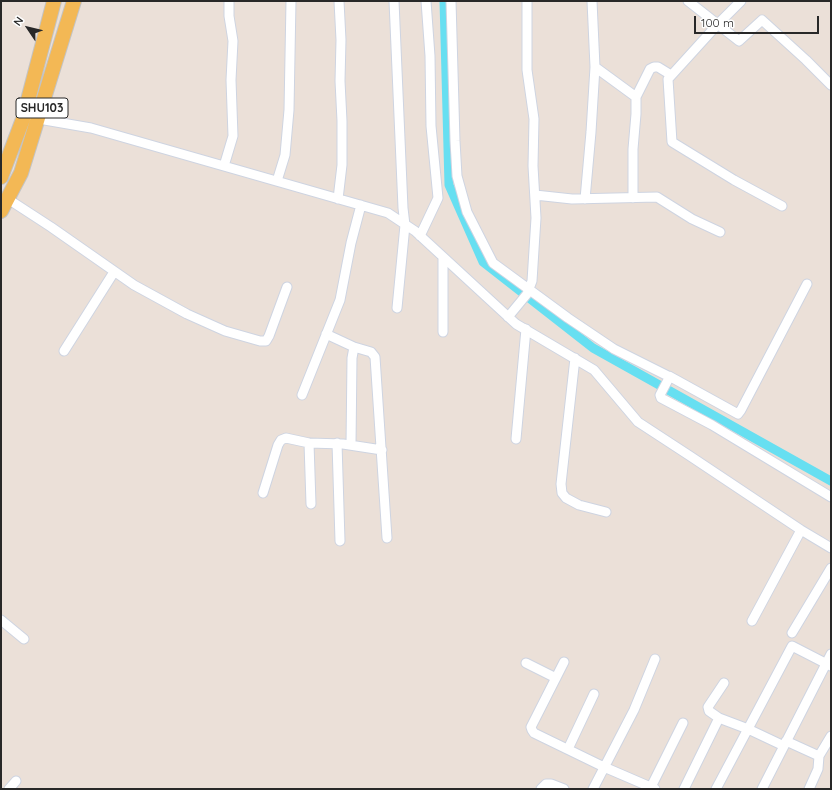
<!DOCTYPE html>
<html>
<head>
<meta charset="utf-8">
<style>
  body { margin:0 }
  #map { position:relative; width:832px; height:790px; overflow:hidden; background:#ebe0d8; font-family:Quicksand,sans-serif }
  canvas { display:block }
  .frame { position:absolute; inset:0; border:2px solid #282828; pointer-events:none }
  .north { position:absolute; left:8px; top:8px; width:40px; height:40px; -webkit-text-stroke:3px #fff; paint-order:stroke; rotate:305deg; font-size:11px; font-weight:700; line-height:16px; text-align:center; color:#282828 }
  .north::after { content:''; display:block; margin:auto; width:14px; height:18px; background:#282828; clip-path:polygon(50% 0,100% 100%,50% 72%,0 100%) }
  .scale { position:absolute; left:694px; top:16px; width:125px; height:18px; box-sizing:border-box; border:2px solid #282828; border-top:0; padding-left:5px; font-size:12px; line-height:14px; white-space:nowrap; color:#282828; -webkit-text-stroke:3px #fff; paint-order:stroke }
</style>
</head>
<body>
<div id="map">
<canvas width="832" height="790"></canvas>
<div class="frame"></div>
<div class="north">N</div>
<div class="scale">100 m</div>
</div>
<script>
const ctx = document.querySelector('canvas').getContext('2d');
ctx.lineJoin = 'round';
const shape = rows => new Path2D(rows.map(r => 'M' + r).join(''));
function stroke(path, color, width, dash) { ctx.strokeStyle = color; ctx.lineWidth = width; ctx.lineCap = dash ? 'butt' : 'round'; ctx.setLineDash(dash || []); ctx.stroke(path); }
function label(font, color, halo, rows, align = 'center') {
  ctx.font = font + ' Quicksand,sans-serif'; ctx.lineWidth = 3; ctx.setLineDash([]); ctx.textBaseline = 'middle'; ctx.strokeStyle = halo; ctx.fillStyle = color; for (const [text, x, y, turn = 0] of rows) {
    ctx.save(); ctx.translate(x, y); ctx.rotate((+turn || 0) * Math.PI / 180); ctx.textAlign = isNaN(turn) ? turn : align; if (halo) ctx.strokeText(text, 0, 0); ctx.fillText(text, 0, 0); ctx.restore();
  }
}
stroke(shape([
  [444,1,449,185,483,262,593,348,831,481]
]), '#67dff1', 9);
const street = shape([
  [394,1,403,208,405,225,397,308],
  [451,1,455,141,457,176,467,212,493,263,568,318,614,349,668,376,669,378,660,395,661,398,712,425,831,497],
  [592,1,595,67,636,97,636,114,633,149,633,198],
  [688,1,739,41,762,20,806,60,831,85],
  [741,1,718,24,668,79,672,142,734,180,782,206],
  [636,97,650,69,654,67,658,67,671,75],
  [33,118,91,128,388,213,415,231,516,324,594,370,638,422,690,456,801,530,831,548],
  [224,166,233,136,231,80,233,41,229,16,229,1],
  [277,181,285,155,289,110,291,1],
  [535,195,572,199,657,197,692,219,720,232],
  [8,199,51,227,134,285,187,314,225,331,260,341,266,341,269,336,287,287],
  [338,199,342,165,342,121,340,81,341,40,339,1],
  [585,199,591,132,595,67],
  [420,236,438,198,431,126,430,56,426,1],
  [508,317,527,294,532,281,536,218,533,166,534,119,527,70,527,1],
  [443,332,443,257],
  [326,334,354,347,371,352,375,357,387,538],
  [64,351,114,272],
  [575,358,561,484,562,493,566,498,579,505,606,512],
  [669,377,669,376,738,414,741,410,807,284],
  [302,395,340,300,351,243,361,205],
  [516,439,526,329],
  [309,443,311,504],
  [337,443,340,541],
  [351,445,352,358,354,347],
  [263,493,278,445,281,440,286,438,309,443,343,444,382,450],
  [1,620,24,639],
  [752,621,801,530],
  [792,633,831,568],
  [564,662,531,727,532,730,534,733,604,767,655,789],
  [526,663,556,678],
  [724,683,708,707,709,711,719,718,748,729,784,746],
  [786,741,819,756],
  [568,749,594,694],
  [651,787,683,723],
  [9,789,16,781],
  [541,789,546,784,551,784,564,789],
  [593,789,634,710,655,659],
  [684,789,719,718],
  [716,789,792,646,831,666],
  [762,789,831,654],
  [809,789,818,769,819,756,831,736]
]);
const primary = shape([
  [1,177,23,119,54,1],
  [1,211,21,173,74,1]
]);
stroke(street, '#ced4e1', 11);
stroke(primary, '#c3c3c3', 16);
stroke(street, '#fff', 9);
stroke(primary, '#f3b855', 14);
for (const [x, y, w] of [
  [42,108,52]
]) { const box = new Path2D(); box.roundRect(x - w / 2, y - 10, w, 20, 3); ctx.fillStyle = '#fff'; ctx.fill(box); stroke(box, '#282828', 1); }
label('bold 12px', '#282828', null, [
  ["SHU103",42,108]
]);
</script>
</body>
</html>
